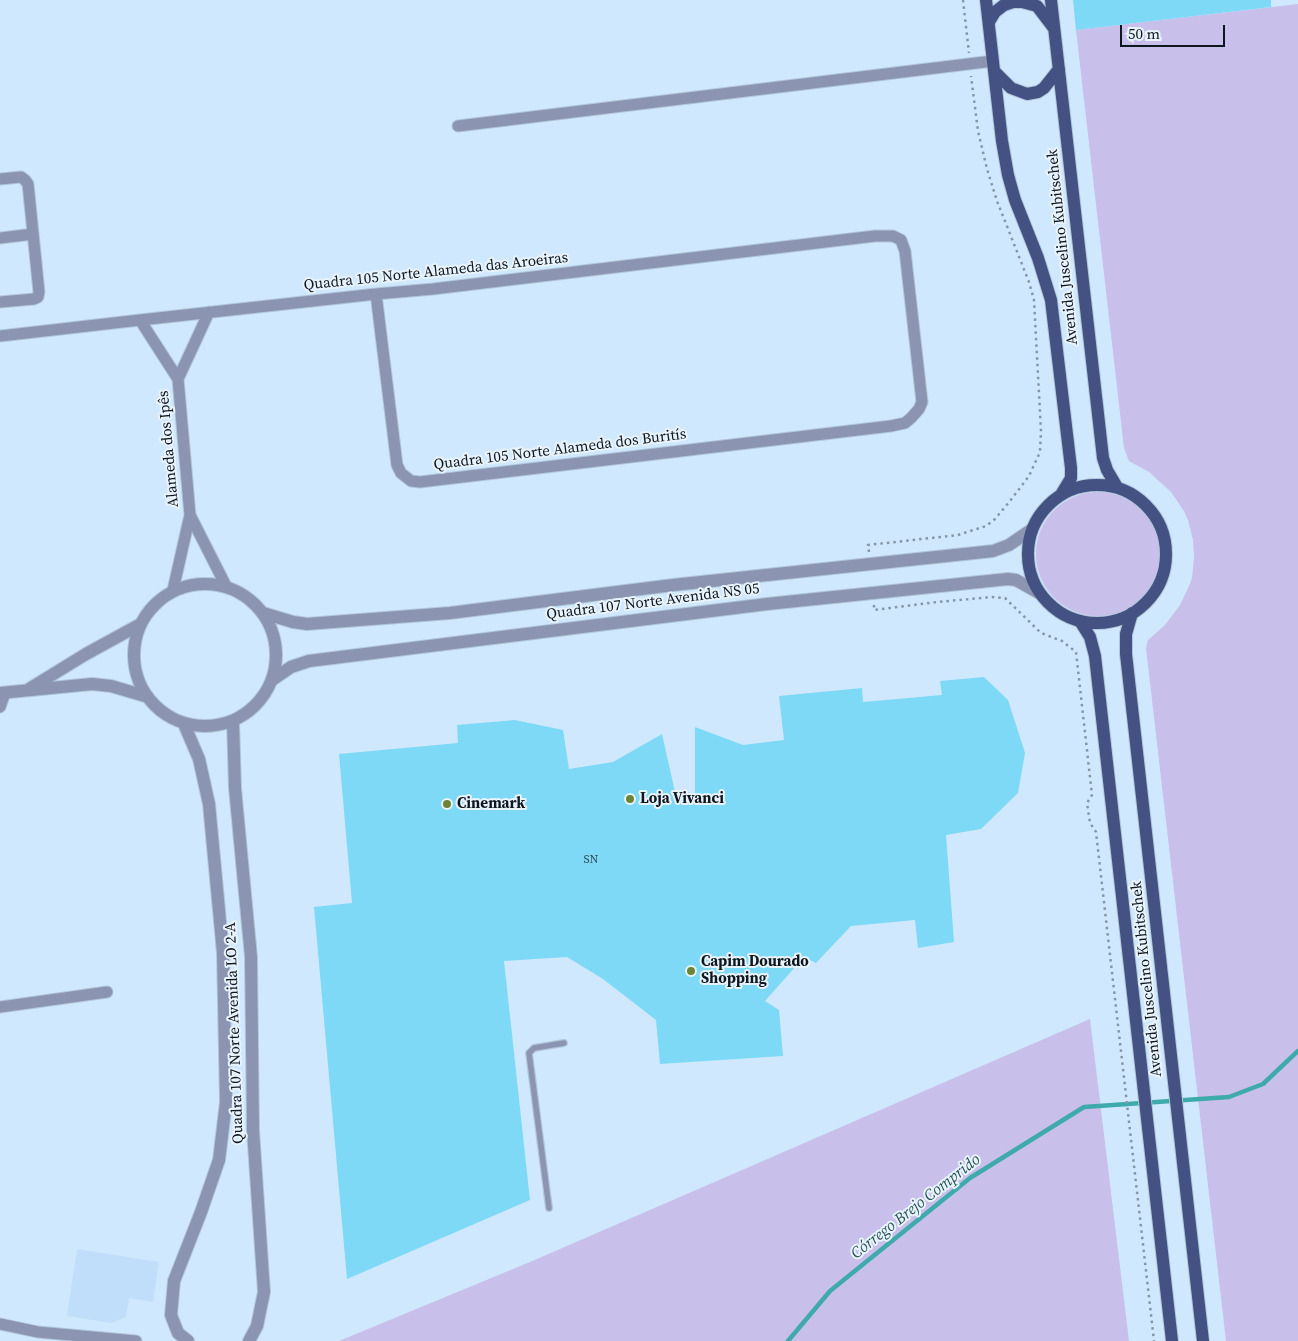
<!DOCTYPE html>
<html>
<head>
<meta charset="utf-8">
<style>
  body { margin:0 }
  #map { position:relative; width:1298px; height:1341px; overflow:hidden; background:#d0e8fd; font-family:"Source Serif 4",serif }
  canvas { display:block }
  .scale { position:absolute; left:1120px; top:25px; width:105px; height:22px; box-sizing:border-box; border:2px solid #0e161e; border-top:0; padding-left:6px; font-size:15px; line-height:18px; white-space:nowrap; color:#0e161e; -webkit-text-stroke:4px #e9f3fc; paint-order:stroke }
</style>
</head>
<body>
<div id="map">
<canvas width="1298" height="1341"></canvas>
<div class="scale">50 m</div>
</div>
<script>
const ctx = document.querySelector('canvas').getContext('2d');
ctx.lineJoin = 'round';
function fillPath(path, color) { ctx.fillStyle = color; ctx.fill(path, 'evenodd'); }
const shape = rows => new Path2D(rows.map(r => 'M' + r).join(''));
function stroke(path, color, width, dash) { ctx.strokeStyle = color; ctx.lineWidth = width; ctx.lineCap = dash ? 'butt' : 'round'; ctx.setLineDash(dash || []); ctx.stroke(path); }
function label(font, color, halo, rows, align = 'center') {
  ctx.font = font + ' "Source Serif 4",serif'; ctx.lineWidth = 4; ctx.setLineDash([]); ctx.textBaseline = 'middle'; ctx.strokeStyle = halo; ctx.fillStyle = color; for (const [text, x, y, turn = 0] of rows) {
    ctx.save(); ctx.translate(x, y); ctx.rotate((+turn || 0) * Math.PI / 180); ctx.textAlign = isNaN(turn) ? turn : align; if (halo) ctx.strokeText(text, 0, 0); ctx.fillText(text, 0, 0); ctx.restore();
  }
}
fillPath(shape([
  [77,1249,159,1262,153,1302,129,1298,126,1317,111,1323,67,1316]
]), '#c0def9');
fillPath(shape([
  [1298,4,1298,1341,1226,1341,1146,648,1148,640,1165,625,1180,605,1189,586,1192,578,1194,557,1193,540,1188,520,1184,511,1171,492,1149,472,1129,461,1124,448,1076,30],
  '1036 554a62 62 0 1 1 124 0a62 62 0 1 1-124 0Z',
  [1090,1019,1129,1341,339,1341,530,1262]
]), '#c8bfeb');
stroke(shape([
  [788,1341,830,1291,970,1178,1084,1107,1229,1097,1263,1084,1298,1051]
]), '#3faaac', 4.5);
fillPath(shape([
  [1073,0,1271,0,1271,7,1076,30],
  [984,677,1008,700,1025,753,1018,793,981,829,946,835,954,942,918,948,915,920,851,926,816,963,804,957,765,1001,779,1010,783,1056,660,1064,656,1020,603,979,567,957,504,961,530,1200,347,1279,314,907,352,903,339,754,458,743,457,725,515,720,563,730,569,769,613,762,662,734,675,792,695,793,695,727,743,745,784,740,779,696,862,688,863,702,942,695,940,681]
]), '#7ed9f7');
const service = shape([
  [549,1208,529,1053,534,1048,564,1043]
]);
const minor = shape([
  [458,126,993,61],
  [0,179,21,177,25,180,28,184,39,292,38,297,34,299,0,302],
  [0,238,33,234],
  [140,320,178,379,190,515,173,590],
  [0,336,140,320,376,294,433,289,875,236,893,236,901,240,905,251,922,402,919,409,911,418,905,423,891,426,420,482,411,481,401,473,397,465,376,294],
  [178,379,209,312],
  [190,515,226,586],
  [0,707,5,693],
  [0,1007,107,992],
  [0,1324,38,1332,136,1341]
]);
const tertiary = shape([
  '134 655a71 71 0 1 1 142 0a71 71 0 1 1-142 0Z',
  [263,613,293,622,307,624,450,613,673,585,993,551,1009,545,1031,530],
  [272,680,291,667,309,661,767,604,1008,579,1016,580,1039,593],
  [29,689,86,654,139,625],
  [0,693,92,684,111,686,145,696],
  [233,722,235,788,251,957,253,1130,264,1292,257,1326,249,1341],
  [184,724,199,759,209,804,223,953,226,1102,219,1160,201,1212,174,1281,171,1315,178,1333,188,1341]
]);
const primary = shape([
  [986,0,1002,141,1008,175,1015,200,1038,258,1051,300,1071,468,1071,478,1062,493],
  [1051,0,1103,458,1107,470,1117,487],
  [989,22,995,12,1004,5,1013,2,1022,2,1037,6,1053,27],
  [994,71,1011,88,1027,94,1038,92,1044,88,1059,69],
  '1028 554a69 69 0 1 1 138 0a69 69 0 1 1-138 0Z',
  [1132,613,1126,634,1126,654,1203,1341],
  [1080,621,1090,637,1095,656,1172,1341]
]);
stroke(service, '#b1c6d9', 8);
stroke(minor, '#b1c6d9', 13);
stroke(tertiary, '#b1c6d9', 14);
stroke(primary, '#b1c6d9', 14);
stroke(shape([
  [963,0,969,53],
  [869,552,868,545,958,535,986,526,995,519,1010,501,1029,476,1040,452,1041,431,1034,300,1029,282,997,201,987,169,978,131,971,76],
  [874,605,874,610,937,602,992,597,1005,598,1041,633,1062,641,1076,652,1092,795,1087,803,1090,823,1096,832,1154,1341]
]), '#8597a7', 2.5, [2.5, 4]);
stroke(service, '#8b94b1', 5.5);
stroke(minor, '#8b94b1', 11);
stroke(tertiary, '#8b94b1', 12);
stroke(primary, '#435282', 12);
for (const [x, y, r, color] of [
  [630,799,5,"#6d8436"],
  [447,804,5,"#6d8436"],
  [691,971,5,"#6d8436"]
]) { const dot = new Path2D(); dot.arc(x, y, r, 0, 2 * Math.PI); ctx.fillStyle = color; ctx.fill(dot); stroke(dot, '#e9f3fc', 2); }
label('12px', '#2a4754', null, [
  ["SN",591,860]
]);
label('15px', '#0e161e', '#e9f3fc', [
  ["Avenida Juscelino Kubitschek",1063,247,-96],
  ["Quadra 105 Norte Alameda das Aroeiras",436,272,-6],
  ["Alameda dos Ipês",169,449,-95],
  ["Quadra 105 Norte Alameda dos Buritís",560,450,-7],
  ["Quadra 107 Norte Avenida NS 05",653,602,-7],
  ["Avenida Juscelino Kubitschek",1147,979,-96],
  ["Quadra 107 Norte Avenida LO 2-A",235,1033,-92]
]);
label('bold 15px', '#0e161e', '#e9f3fc', [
  ["Loja Vivanci",640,799],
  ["Cinemark",457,804],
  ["Capim Dourado",701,962],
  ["Shopping",701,979]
], 'left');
label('italic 16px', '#285656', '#e9f3fc', [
  ["Córrego Brejo Comprido",916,1207,-38]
]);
</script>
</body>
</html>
